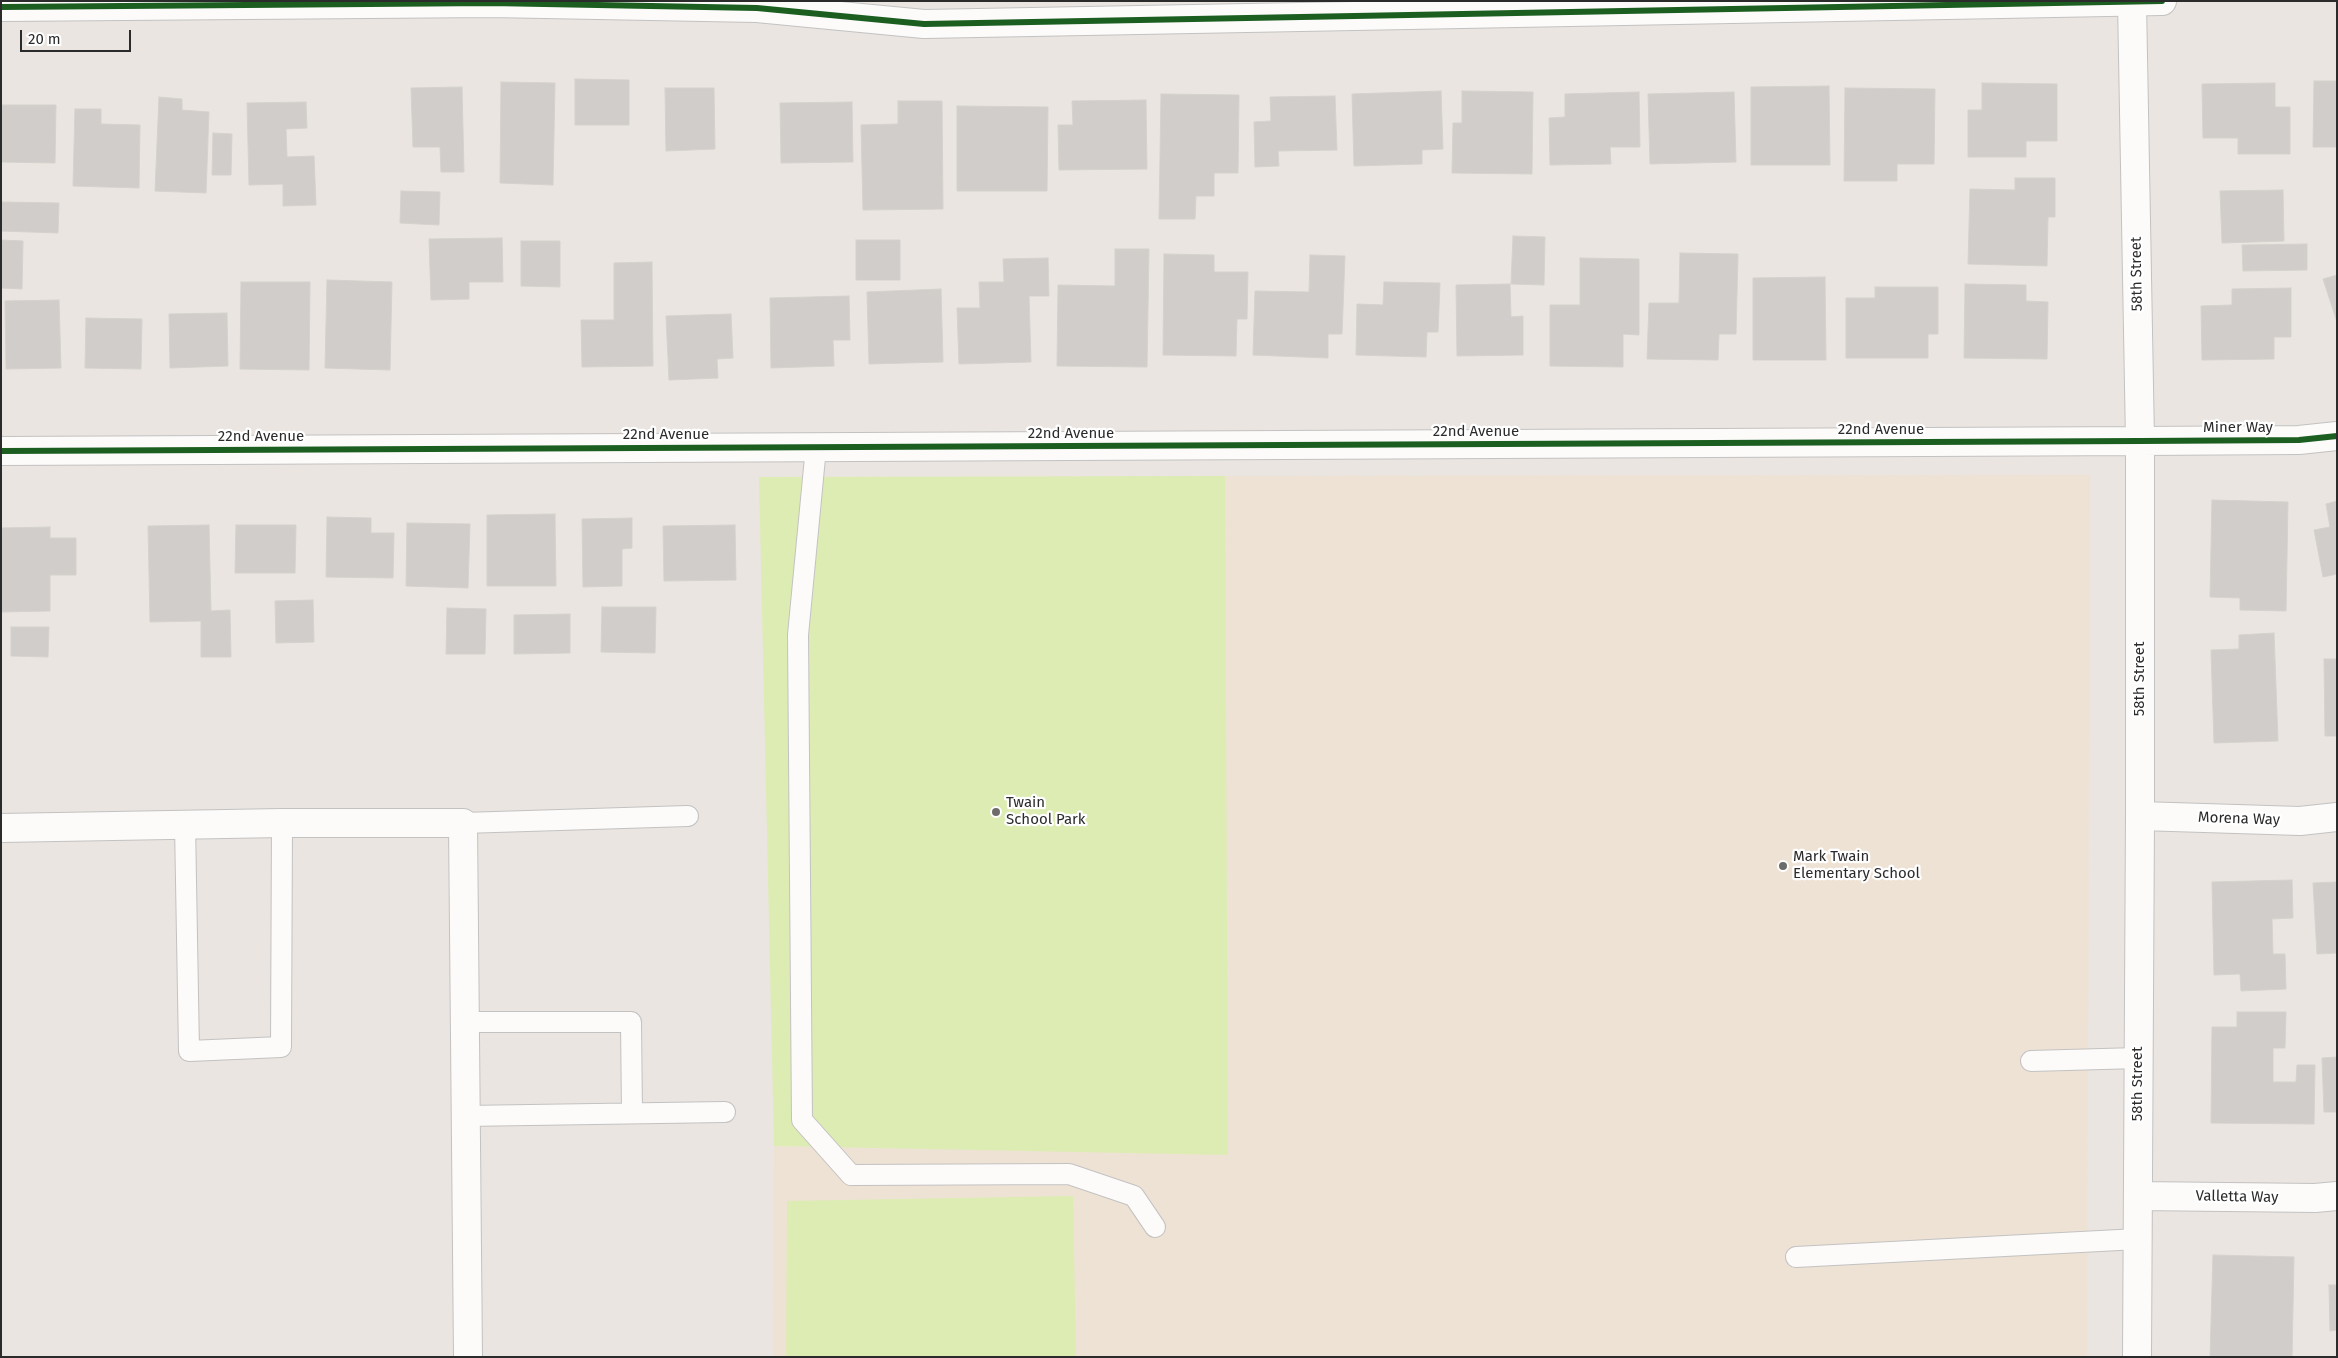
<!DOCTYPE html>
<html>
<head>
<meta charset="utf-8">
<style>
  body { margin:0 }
  #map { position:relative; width:2338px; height:1358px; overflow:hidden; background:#eae5e0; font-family:"Fira Sans",sans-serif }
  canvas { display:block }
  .frame { position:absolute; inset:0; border:2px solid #2b2b2b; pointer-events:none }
  .scale { position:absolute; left:20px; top:30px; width:111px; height:22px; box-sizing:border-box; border:2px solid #2b2b2b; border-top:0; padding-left:6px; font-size:15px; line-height:18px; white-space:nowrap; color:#2b2b2b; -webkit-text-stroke:4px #fff; paint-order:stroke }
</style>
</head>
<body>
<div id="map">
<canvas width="2338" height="1358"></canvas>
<div class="frame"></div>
<div class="scale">20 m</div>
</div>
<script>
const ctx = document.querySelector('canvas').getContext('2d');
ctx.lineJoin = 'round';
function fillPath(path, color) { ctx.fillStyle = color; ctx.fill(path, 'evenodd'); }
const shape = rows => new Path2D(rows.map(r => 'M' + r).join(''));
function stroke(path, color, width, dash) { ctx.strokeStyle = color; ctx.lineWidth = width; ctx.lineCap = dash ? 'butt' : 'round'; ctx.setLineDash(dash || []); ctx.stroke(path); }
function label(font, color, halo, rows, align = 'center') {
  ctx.font = font + ' "Fira Sans",sans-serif'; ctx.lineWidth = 4.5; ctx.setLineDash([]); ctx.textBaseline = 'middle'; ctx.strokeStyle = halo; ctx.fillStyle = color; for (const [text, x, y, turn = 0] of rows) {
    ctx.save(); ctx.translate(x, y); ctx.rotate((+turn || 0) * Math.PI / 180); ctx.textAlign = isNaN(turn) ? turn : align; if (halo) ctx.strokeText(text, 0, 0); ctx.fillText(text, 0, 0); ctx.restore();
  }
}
fillPath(shape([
  [2090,475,2087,1357,773,1357,774,1146,1227,1154,1225,476]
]), '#eee2d4');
fillPath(shape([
  [1225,476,1228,1155,774,1146,759,477],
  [1073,1196,1076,1357,786,1357,787,1201]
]), '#ddecb3');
const building = shape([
  [575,79,629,80,629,125,575,125,575,79],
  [2314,81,2337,81,2337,147,2313,147,2314,81],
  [501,82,555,83,553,185,500,183,501,82],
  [1982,83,2057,84,2057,141,2026,141,2026,157,1968,157,1968,110,1982,110,1982,83],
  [2275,83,2275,107,2290,107,2290,154,2238,154,2238,138,2203,138,2202,84,2275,83],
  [1829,86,1830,165,1751,165,1751,87,1829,86],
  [462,87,464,172,441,172,440,147,413,147,411,88,462,87],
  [665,88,714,88,715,149,666,151,665,88],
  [1845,88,1935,89,1934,164,1897,164,1897,181,1844,181,1845,88],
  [1441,91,1443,149,1422,150,1422,164,1354,166,1352,94,1441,91],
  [1462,91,1533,92,1532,174,1452,173,1453,123,1462,123,1462,91],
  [1639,92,1640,147,1610,147,1611,164,1550,165,1549,118,1565,117,1565,94,1639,92],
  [1734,92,1736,162,1650,164,1648,94,1734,92],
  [1161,94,1239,95,1238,173,1214,173,1214,196,1196,196,1195,219,1159,219,1161,94],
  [1335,96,1337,150,1278,151,1279,166,1255,167,1254,122,1271,121,1270,97,1335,96],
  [159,97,182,99,182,110,209,112,206,193,155,191,159,97],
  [1146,100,1147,169,1059,170,1058,125,1073,125,1072,101,1146,100],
  [898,101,942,101,943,209,863,210,861,125,898,124,898,101],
  [306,102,307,128,286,129,287,157,314,156,316,205,283,206,283,184,249,185,247,103,306,102],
  [852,102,853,162,781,163,780,103,852,102],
  [1,105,56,105,55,163,1,162,1,105],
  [957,106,1048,107,1047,191,957,191,957,106],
  [75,109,101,109,101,124,140,125,139,188,73,186,75,109],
  [213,133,232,134,231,175,212,175,213,133],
  [2015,178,2055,178,2055,217,2048,217,2047,266,1968,264,1970,189,2015,190,2015,178],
  [2283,190,2284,241,2222,243,2220,191,2283,190],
  [401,191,440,192,439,225,400,223,401,191],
  [1,202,59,203,58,233,1,231,1,202],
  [1513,236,1545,237,1544,285,1511,284,1513,236],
  [502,238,503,282,469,282,469,299,431,300,429,239,502,238],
  [1,240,23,241,22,289,1,288,1,240],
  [856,240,900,240,900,280,856,280,856,240],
  [521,241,560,241,560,287,521,286,521,241],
  [2307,244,2307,270,2243,271,2242,245,2307,244],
  [1115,249,1149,249,1147,367,1057,366,1058,285,1115,286,1115,249],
  [1680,253,1738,254,1736,334,1719,334,1718,360,1647,359,1649,303,1679,303,1680,253],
  [1164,254,1214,255,1214,272,1248,272,1247,319,1237,319,1236,356,1163,355,1164,254],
  [1310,255,1345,256,1342,334,1328,334,1328,358,1253,355,1255,291,1309,292,1310,255],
  [1048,258,1049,296,1029,296,1031,362,959,364,957,308,980,308,979,282,1004,282,1003,259,1048,258],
  [1580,258,1639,259,1639,335,1623,334,1623,367,1550,366,1550,305,1580,305,1580,258],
  [652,262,653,366,582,367,581,320,614,320,614,263,652,262],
  [2337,275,2337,322,2323,279,2337,275],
  [1825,277,1826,360,1753,360,1753,278,1825,277],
  [327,280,392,282,390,370,325,368,327,280],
  [241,282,310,282,309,370,240,369,241,282],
  [1384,282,1440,283,1438,332,1427,332,1426,357,1356,355,1357,304,1383,305,1384,282],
  [1510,284,1511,317,1523,316,1523,355,1457,356,1456,285,1510,284],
  [1965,284,2026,285,2026,301,2048,302,2047,359,1964,358,1965,284],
  [1875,287,1938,287,1938,334,1928,334,1928,358,1846,358,1846,298,1875,298,1875,287],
  [2291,288,2291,337,2274,337,2274,359,2202,360,2201,306,2232,305,2232,289,2291,288],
  [941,289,943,362,869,364,867,292,941,289],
  [849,296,850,340,833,340,834,366,771,368,770,298,849,296],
  [59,300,61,368,6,369,5,301,59,300],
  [227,313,228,366,170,368,169,314,227,313],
  [731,314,733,358,717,359,718,378,669,380,666,316,731,314],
  [86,318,142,319,141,369,85,368,86,318],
  [2212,500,2288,502,2286,611,2240,610,2240,598,2210,597,2212,500],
  [2337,501,2337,574,2323,577,2314,530,2330,527,2326,504,2337,501],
  [555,514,556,586,487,586,487,515,555,514],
  [327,517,371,518,371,533,394,533,393,578,326,577,327,517],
  [632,518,632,548,622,549,622,586,583,587,582,519,632,518],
  [407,523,470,524,468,588,406,586,407,523],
  [209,525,211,611,230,610,231,657,201,657,201,621,150,622,148,526,209,525],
  [236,525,296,525,295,573,235,573,236,525],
  [735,525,736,580,664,581,663,526,735,525],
  [50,527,50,538,76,538,76,575,50,575,50,611,1,612,1,528,50,527],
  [313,600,314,642,276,643,275,601,313,600],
  [602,607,656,607,655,653,601,652,602,607],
  [447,608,486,609,485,654,446,654,447,608],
  [570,614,570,653,514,654,514,615,570,614],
  [11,627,49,627,48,657,11,656,11,627],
  [2274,633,2278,741,2214,743,2211,650,2239,649,2239,635,2274,633],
  [2324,659,2337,659,2337,736,2325,736,2324,659],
  [2292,880,2293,918,2272,919,2273,954,2285,954,2286,989,2241,991,2240,974,2214,975,2212,882,2292,880],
  [2337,882,2337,953,2317,954,2313,883,2337,882],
  [2237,1012,2286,1012,2285,1048,2273,1048,2273,1082,2296,1082,2297,1065,2315,1065,2314,1124,2211,1123,2212,1027,2237,1027,2237,1012],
  [2337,1057,2337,1112,2324,1112,2322,1058,2337,1057],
  [2213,1255,2294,1257,2292,1357,2210,1357,2213,1255],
  [2329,1285,2337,1285,2337,1330,2330,1331,2329,1285]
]);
fillPath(building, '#d0cdca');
stroke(building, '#d5d1cc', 1);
const service = shape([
  [816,447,798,635,802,1120,851,1175,1069,1174,1134,1196,1155,1227],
  [463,823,688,816],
  [185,824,189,1051,281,1047,282,823],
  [465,1022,631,1022,632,1113],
  [2031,1061,2138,1058],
  [465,1116,725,1112],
  [1796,1257,2138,1239]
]);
const minor = shape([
  [2132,1,2140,441,2140,816,2137,1357],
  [1,451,2140,441,2299,440,2337,436],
  [2140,816,2300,821,2337,817],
  [1,828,282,823,463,823,468,1357],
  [2138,1196,2315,1198,2337,1196]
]);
const tertiary = shape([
  [1,7,491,3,757,8,924,24,2162,1]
]);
stroke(service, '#c3c2c2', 22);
stroke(minor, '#c3c2c2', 30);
stroke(tertiary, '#c3c2c2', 30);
stroke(service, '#fcfbfa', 20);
stroke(minor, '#fcfbfa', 28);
stroke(tertiary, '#fcfbfa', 28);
stroke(shape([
  [1,7,491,3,757,8,924,24,2162,1],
  [1,451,2140,441,2299,440,2337,436]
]), '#1b5e20', 6);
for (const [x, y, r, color] of [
  [996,812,5,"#6e6c6a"],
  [1783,866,5,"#6e6c6a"]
]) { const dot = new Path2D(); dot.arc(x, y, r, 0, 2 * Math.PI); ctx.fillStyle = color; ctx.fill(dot); stroke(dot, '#fff', 2); }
label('15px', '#2b2b2b', '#fff', [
  ["58th Street",2137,274,-91],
  ["Miner Way",2238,428],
  ["22nd Avenue",1881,430],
  ["22nd Avenue",1476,432],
  ["22nd Avenue",1071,434],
  ["22nd Avenue",666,435],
  ["22nd Avenue",261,437],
  ["58th Street",2140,679,-90],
  ["Morena Way",2239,819,2],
  ["58th Street",2138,1084,-90],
  ["Valletta Way",2237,1197,1]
]);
label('15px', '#2b2b2b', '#fff', [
  ["Twain",1006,803],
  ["School Park",1006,820],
  ["Mark Twain",1793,857],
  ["Elementary School",1793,874]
], 'left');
</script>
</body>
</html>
